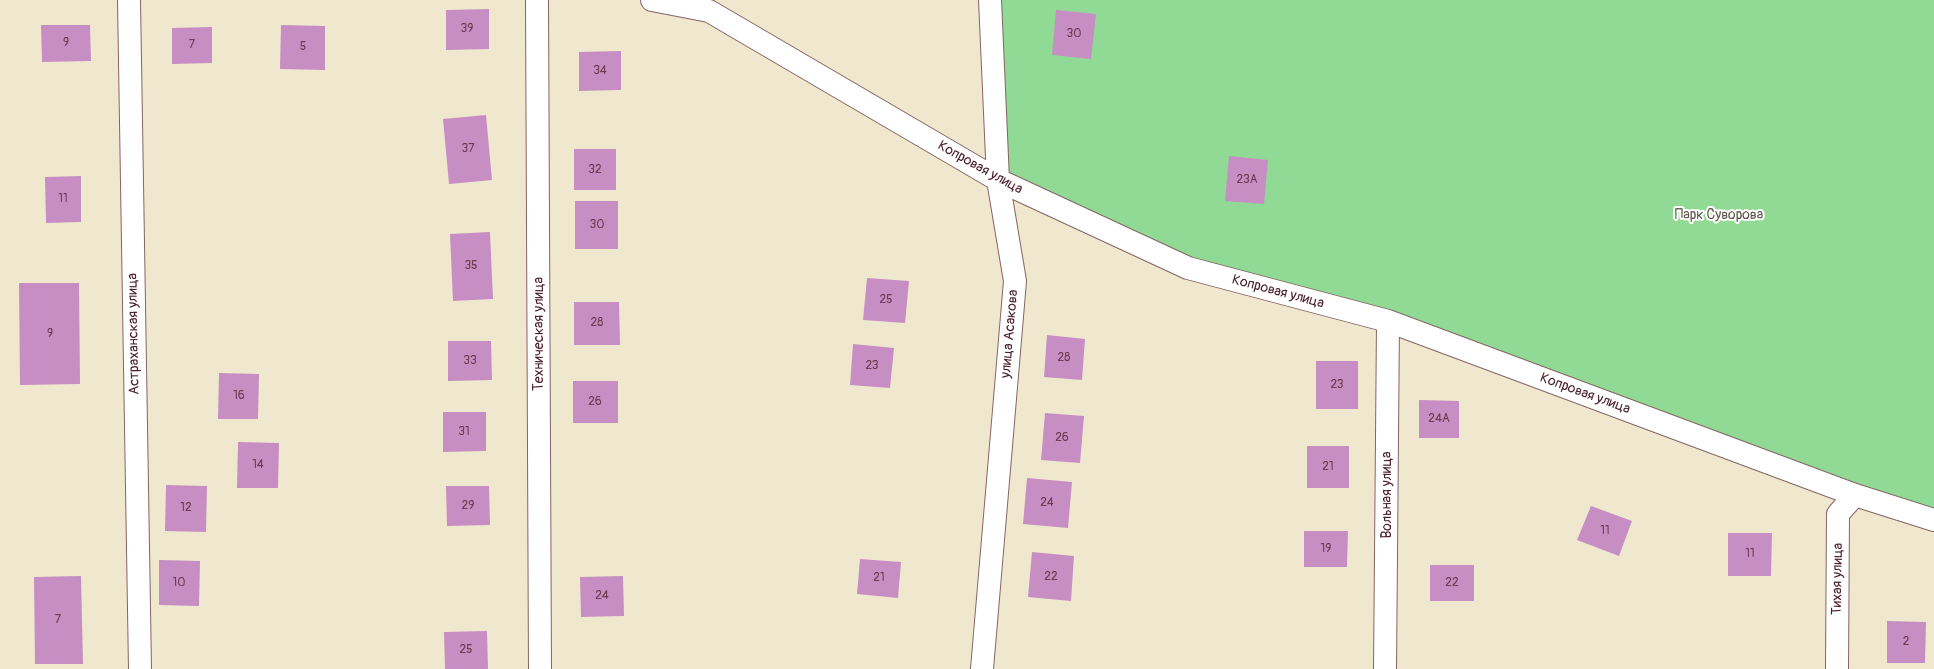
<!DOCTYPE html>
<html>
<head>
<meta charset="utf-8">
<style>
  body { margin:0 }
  canvas { display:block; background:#f0e8ce }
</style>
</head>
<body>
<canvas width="1934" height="669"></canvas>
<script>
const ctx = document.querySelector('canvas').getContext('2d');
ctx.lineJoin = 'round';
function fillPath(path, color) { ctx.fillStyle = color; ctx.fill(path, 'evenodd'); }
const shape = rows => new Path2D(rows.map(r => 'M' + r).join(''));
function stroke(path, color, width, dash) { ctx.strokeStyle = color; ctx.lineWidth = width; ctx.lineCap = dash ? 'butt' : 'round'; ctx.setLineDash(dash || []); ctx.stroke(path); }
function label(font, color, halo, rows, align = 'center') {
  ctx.font = font + ' Pangolin,sans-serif'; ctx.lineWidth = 4; ctx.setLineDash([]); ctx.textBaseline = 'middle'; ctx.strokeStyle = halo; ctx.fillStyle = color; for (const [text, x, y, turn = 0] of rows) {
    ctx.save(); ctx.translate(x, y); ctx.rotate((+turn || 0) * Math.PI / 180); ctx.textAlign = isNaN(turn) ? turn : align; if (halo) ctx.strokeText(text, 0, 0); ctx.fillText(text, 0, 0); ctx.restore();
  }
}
fillPath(shape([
  [990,0,1934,0,1934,520,1388,321,1188,268,998,180]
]), '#90da96');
fillPath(shape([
  [489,9,489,49,446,50,446,10],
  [1056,10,1096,14,1091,59,1052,55],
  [41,25,90,25,91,61,42,62],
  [281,25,325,26,325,70,280,69],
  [212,27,212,63,172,64,172,28],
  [621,51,621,90,579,91,579,52],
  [486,115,492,180,449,184,443,119],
  [574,149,616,149,616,190,574,190],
  [1229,156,1268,160,1264,204,1225,201],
  [81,176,81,222,46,223,45,177],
  [575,201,618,201,618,249,575,249],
  [490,232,493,299,453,301,450,234],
  [867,278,909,281,905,323,863,320],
  [19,283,79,283,80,384,20,385],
  [574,302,619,302,620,345,574,345],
  [1047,335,1085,339,1082,380,1044,377],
  [448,341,491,341,492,380,448,381],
  [853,344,894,348,890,388,850,385],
  [1316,361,1358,361,1358,409,1316,409],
  [219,373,259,374,258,419,218,419],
  [573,381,618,381,618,423,573,423],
  [1419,400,1459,401,1459,438,1419,438],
  [443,412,486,412,486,451,443,452],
  [1045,413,1084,416,1080,463,1041,460],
  [238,442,279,443,278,488,237,488],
  [1307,446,1349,446,1349,488,1307,488],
  [1027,478,1072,482,1068,528,1023,524],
  [166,485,207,486,206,532,165,531],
  [446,486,489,486,490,525,447,526],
  [1591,506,1632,521,1619,556,1577,540],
  [1304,531,1348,531,1347,567,1304,567],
  [1728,533,1772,533,1771,576,1728,576],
  [1032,552,1074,556,1071,601,1028,597],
  [860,559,901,562,898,598,857,594],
  [159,560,200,561,199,606,159,605],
  [1430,565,1474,565,1474,601,1430,601],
  [81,576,83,664,35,664,34,577],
  [623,576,624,616,581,617,580,577],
  [1887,621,1926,622,1925,663,1887,663],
  [487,631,488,669,445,669,444,632]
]), '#c78ec3');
const minor = shape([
  [129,0,140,669],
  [537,0,540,669],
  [652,0,709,11,998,180,1188,268,1388,321,1855,495,1934,520],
  [982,669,1015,281,998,180,990,0],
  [1385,669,1388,321],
  [1837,669,1838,514,1855,495]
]);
stroke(minor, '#846564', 24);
stroke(minor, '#fff', 22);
label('12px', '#693b51', null, [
  ["39",467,29],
  ["30",1074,34],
  ["9",66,43],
  ["7",192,45],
  ["5",303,47],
  ["34",600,71],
  ["37",468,149],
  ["32",595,170],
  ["23А",1247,180],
  ["11",63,199],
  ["30",597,225],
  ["35",471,266],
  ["25",886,300],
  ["28",597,323],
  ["9",50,334],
  ["28",1064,358],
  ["33",470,361],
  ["23",872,366],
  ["23",1337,385],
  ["16",239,396],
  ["26",595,402],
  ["24А",1439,419],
  ["31",464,432],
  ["26",1062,438],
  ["14",258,465],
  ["21",1328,467],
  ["24",1047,503],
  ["29",468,506],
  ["12",186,508],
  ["11",1605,531],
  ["19",1326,549],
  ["11",1750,554],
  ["22",1051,577],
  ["21",879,578],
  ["10",179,583],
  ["22",1452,583],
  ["24",602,596],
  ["7",58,620],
  ["2",1906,642],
  ["25",466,650]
]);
label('14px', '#4a1f2b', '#fff', [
  ["Копровая улица",980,168,29],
  ["Копровая улица",1278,292,15],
  ["Астраханская улица",134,334,-91],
  ["Техническая улица",539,334,-90],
  ["улица Асакова",1010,334,-85],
  ["Копровая улица",1585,394,20],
  ["Вольная улица",1387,495,-90],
  ["Тихая улица",1838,579,-89]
]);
label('14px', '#5f574b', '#fff', [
  ["Парк Суворова",1719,215]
]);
</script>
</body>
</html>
